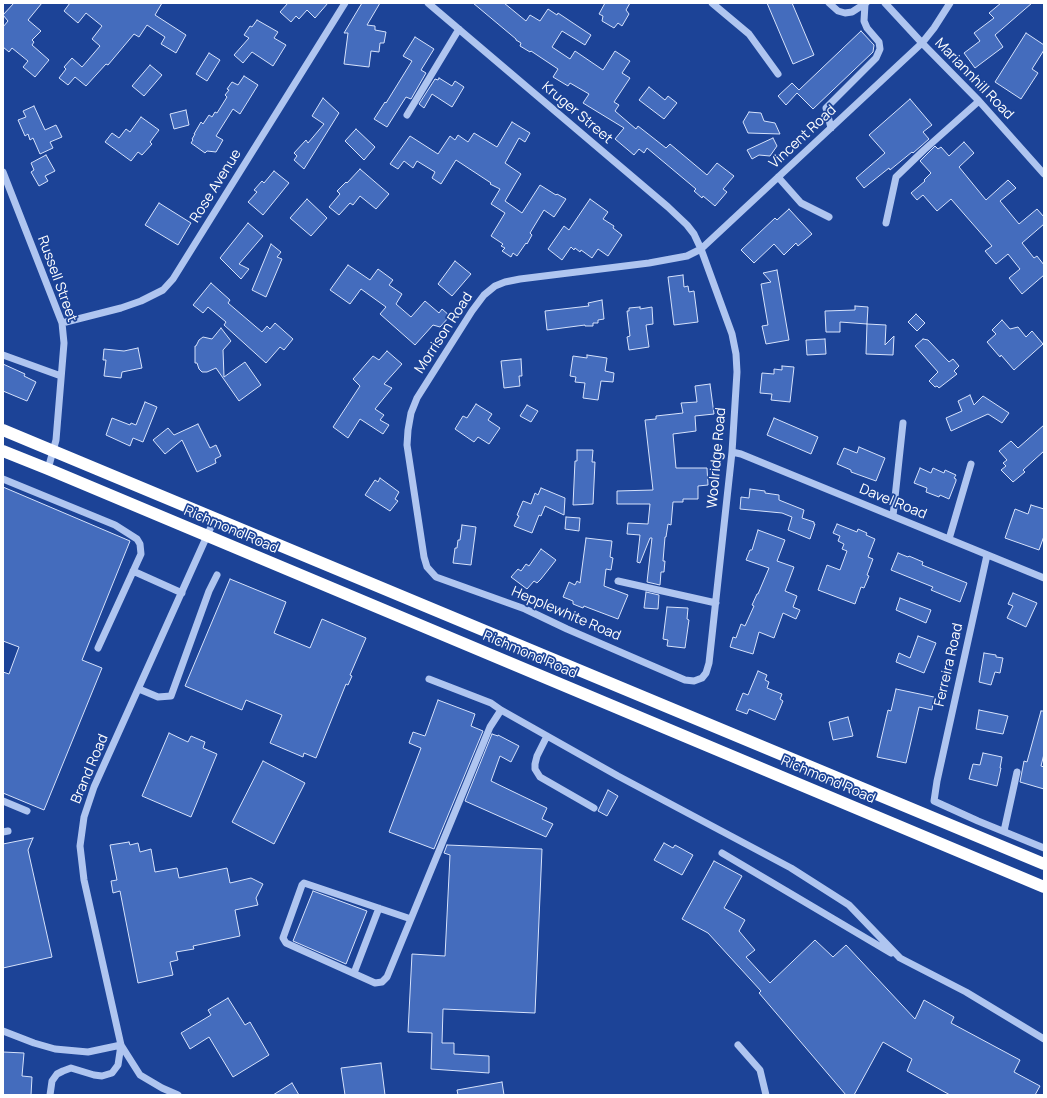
<!DOCTYPE html>
<html>
<head>
<meta charset="utf-8">
<style>
  body { margin:0 }
  #map { position:relative; width:1047px; height:1098px; overflow:hidden; background:#1c4397; font-family:Manrope,sans-serif }
  canvas { display:block }
  .frame { position:absolute; inset:0; border:4px solid #fff; pointer-events:none }
</style>
</head>
<body>
<div id="map">
<canvas width="1047" height="1098"></canvas>
<div class="frame"></div>
</div>
<script>
const ctx = document.querySelector('canvas').getContext('2d');
ctx.lineJoin = 'round';
function fillPath(path, color) { ctx.fillStyle = color; ctx.fill(path, 'evenodd'); }
const shape = rows => new Path2D(rows.map(r => 'M' + r).join(''));
function stroke(path, color, width, dash) { ctx.strokeStyle = color; ctx.lineWidth = width; ctx.lineCap = dash ? 'butt' : 'round'; ctx.setLineDash(dash || []); ctx.stroke(path); }
function label(font, color, halo, rows, align = 'center') {
  ctx.font = font + ' Manrope,sans-serif'; ctx.lineWidth = 3.5; ctx.setLineDash([]); ctx.textBaseline = 'middle'; ctx.strokeStyle = halo; ctx.fillStyle = color; for (const [text, x, y, turn = 0] of rows) {
    ctx.save(); ctx.translate(x, y); ctx.rotate((+turn || 0) * Math.PI / 180); ctx.textAlign = isNaN(turn) ? turn : align; if (halo) ctx.strokeText(text, 0, 0); ctx.fillText(text, 0, 0); ctx.restore();
  }
}
const building = shape([
  [14,3,42,3,28,20,41,31,32,40,34,42,32,45,49,60,35,77,23,67,28,61,12,48,9,52,3,47,3,27,8,21,3,15,14,3],
  [70,3,162,3,155,15,186,35,176,53,161,44,165,37,147,25,139,37,134,34,108,65,106,64,86,86,75,77,68,85,59,78,66,69,64,67,72,58,82,67,100,46,92,39,102,26,86,13,78,23,64,11,70,3],
  [288,3,328,3,315,18,307,10,299,19,296,16,291,22,280,12,288,3],
  [362,3,380,3,367,25,375,26,375,30,386,32,384,43,380,43,379,52,371,51,369,67,344,64,348,33,344,33,362,3],
  [473,3,504,3,526,21,530,15,540,21,548,9,557,15,558,13,591,35,585,45,562,31,552,47,570,59,575,51,603,70,615,51,630,61,622,73,630,78,614,102,619,105,615,111,636,129,638,126,666,148,670,144,707,175,717,163,734,176,723,189,727,192,715,206,703,196,702,198,694,191,696,189,647,148,644,153,639,149,634,155,615,139,624,128,583,103,589,94,570,83,568,86,553,77,558,69,531,51,530,52,520,46,521,43,516,40,516,39,473,3],
  [605,3,630,3,626,10,629,14,622,26,618,23,614,28,602,21,603,16,599,14,605,3],
  [767,3,792,3,814,55,793,64,767,3],
  [1001,3,1032,3,995,35,1003,47,975,68,964,53,980,41,974,33,994,18,989,13,1001,3],
  [257,20,278,32,274,38,286,45,273,66,252,52,243,63,234,55,249,38,244,35,250,26,252,27,257,20],
  [861,31,874,45,873,52,813,109,797,93,786,105,778,96,792,83,799,90,861,31],
  [1026,33,1044,45,1044,50,1032,69,1038,73,1021,99,995,82,1026,33],
  [415,37,434,49,421,70,426,73,411,99,406,97,387,127,374,119,385,102,386,103,412,61,403,56,415,37],
  [209,53,220,60,207,81,196,74,209,53],
  [150,65,162,75,144,96,132,86,150,65],
  [244,76,258,85,240,114,233,109,216,136,223,140,216,152,207,151,205,153,191,143,193,140,192,139,195,134,194,134,201,122,203,124,209,115,212,117,215,112,217,113,227,97,225,95,229,90,227,89,232,82,238,85,244,76],
  [439,78,452,86,455,81,464,87,452,107,432,94,424,108,419,104,435,79,438,80,439,78],
  [649,87,665,100,668,96,677,103,664,119,639,100,649,87],
  [323,98,339,113,304,169,294,160,297,156,294,153,306,140,308,143,324,124,312,116,323,98],
  [910,99,932,125,923,132,929,139,913,153,912,152,890,170,889,168,864,188,856,178,885,153,869,135,910,99],
  [34,106,45,130,56,125,62,137,50,142,53,148,40,154,33,138,30,140,28,134,25,136,18,120,26,117,23,111,34,106],
  [186,110,189,125,174,129,170,114,186,110],
  [749,112,761,113,764,121,775,123,780,134,748,133,743,122,749,112],
  [141,117,159,130,150,142,152,144,142,155,138,152,131,161,105,142,112,133,119,138,126,129,130,132,141,117],
  [512,122,530,133,525,142,519,138,505,163,521,174,505,201,522,213,540,185,556,195,557,194,566,199,554,217,544,210,530,233,532,235,527,244,526,243,517,256,513,253,511,257,502,251,505,248,501,246,503,244,491,236,505,213,491,204,500,189,490,184,491,183,456,160,441,184,432,178,435,172,417,161,413,168,404,161,398,169,390,164,410,136,438,154,450,136,455,140,458,135,468,142,474,133,497,147,512,122],
  [356,129,375,147,364,160,345,141,356,129],
  [773,138,777,146,770,156,759,155,752,159,747,150,773,138],
  [964,142,974,153,959,167,986,200,1008,180,1016,188,1000,201,1019,224,1037,209,1044,217,1044,224,1022,243,1034,258,1037,256,1044,265,1044,275,1022,294,1009,278,1020,269,1008,254,996,264,985,251,992,246,951,199,937,211,923,195,917,200,911,193,925,181,924,180,931,173,920,161,935,146,938,149,941,147,949,156,964,142],
  [46,155,55,171,45,176,48,181,39,186,31,172,34,170,31,163,46,155],
  [360,169,389,194,376,209,360,196,353,205,350,203,339,215,329,207,340,194,337,191,346,182,347,183,360,169],
  [274,171,289,183,263,215,248,202,257,192,254,190,262,181,264,183,274,171],
  [307,199,327,218,311,236,290,218,307,199],
  [590,199,608,212,603,219,614,226,613,228,622,235,608,256,598,249,592,258,581,250,580,252,575,248,574,250,571,247,562,260,548,249,564,226,569,230,590,199],
  [159,203,191,223,178,245,145,225,159,203],
  [789,209,812,234,798,246,796,243,784,255,774,244,754,263,741,250,775,218,777,220,789,209],
  [248,223,263,236,239,264,249,269,241,279,220,258,248,223],
  [271,244,281,252,277,257,282,259,266,297,252,290,271,244],
  [455,261,471,274,452,296,438,284,455,261],
  [348,265,370,280,378,269,393,280,389,285,402,294,396,304,411,317,425,301,439,313,442,309,450,316,440,327,433,325,415,345,380,314,386,307,361,289,350,304,330,290,348,265],
  [777,270,789,340,766,344,762,326,768,325,761,284,771,282,763,273,777,270],
  [683,275,684,287,688,286,689,292,694,291,698,322,674,325,668,277,683,275],
  [211,283,230,300,228,303,262,332,267,326,270,329,275,323,293,339,284,350,280,347,266,363,224,325,226,322,208,307,203,313,193,305,211,283],
  [602,300,604,319,598,320,598,323,593,323,593,326,585,326,585,325,547,330,545,311,589,306,588,303,602,300],
  [855,306,868,307,867,324,840,322,840,332,826,332,825,311,855,310,855,306],
  [640,307,640,309,652,307,653,324,646,325,649,347,629,350,627,337,630,336,627,311,629,311,629,308,640,307],
  [916,314,925,323,917,331,908,322,916,314],
  [1002,320,1010,329,1018,327,1026,337,1032,331,1043,344,1014,370,1001,355,1000,357,987,342,996,334,992,330,1002,320],
  [867,324,886,325,885,345,894,336,893,355,866,354,867,324],
  [221,328,231,341,223,350,224,377,245,362,261,385,239,401,216,368,207,372,202,372,199,369,197,363,195,363,195,346,196,346,199,340,203,337,212,339,221,328],
  [825,339,826,354,807,355,806,340,825,339],
  [923,339,928,340,949,362,953,359,959,366,954,371,957,374,939,388,937,386,935,387,929,381,938,372,915,346,923,339],
  [138,348,142,368,122,372,121,378,104,376,106,360,103,360,104,349,124,351,138,348],
  [387,351,402,364,384,384,392,388,375,409,384,415,380,420,389,425,383,434,360,419,348,438,333,427,360,386,353,379,373,356,379,360,387,351],
  [587,355,607,358,605,371,614,373,613,382,601,381,598,400,583,398,585,383,575,382,576,377,570,376,573,356,587,358,587,355],
  [521,359,522,376,519,376,520,386,504,388,501,361,521,359],
  [3,364,25,374,24,376,36,382,27,401,3,391,3,364],
  [782,366,794,367,790,402,771,400,772,394,760,393,762,373,774,374,774,369,782,370,782,366],
  [710,384,714,414,695,416,696,431,673,434,676,468,707,468,708,485,698,486,698,499,683,499,683,502,673,502,671,525,668,524,666,537,665,537,663,561,665,561,664,572,661,572,660,585,647,582,652,538,650,538,640,563,637,562,640,535,627,534,628,523,648,524,650,504,617,504,617,491,653,490,645,420,656,419,656,416,683,413,681,403,697,402,695,386,710,384],
  [970,395,974,405,983,396,1009,413,1002,423,988,414,951,431,946,418,962,411,958,401,970,395],
  [145,402,157,407,143,442,133,438,130,446,106,435,112,418,130,425,131,423,136,425,145,402],
  [476,404,492,414,488,420,500,428,489,444,478,437,474,442,455,429,463,416,467,418,476,404],
  [527,405,538,411,531,422,520,416,527,405],
  [774,418,818,437,811,454,767,435,774,418],
  [198,424,210,448,216,445,221,456,215,459,216,463,197,472,182,440,165,454,153,440,168,428,174,435,198,424],
  [1044,425,1044,451,1023,470,1025,472,1013,482,1001,470,1006,466,1003,463,1007,460,999,451,1011,441,1018,448,1044,425],
  [859,447,885,458,876,481,851,472,851,470,837,464,844,448,857,453,859,447],
  [577,450,593,450,592,462,595,462,593,504,573,505,575,461,577,461,577,450],
  [920,468,931,473,933,468,944,473,945,470,956,475,954,478,956,479,956,481,949,499,940,495,939,497,926,492,927,488,914,483,920,468],
  [380,478,399,492,395,499,398,501,390,511,365,495,375,480,378,482,380,478],
  [3,487,130,541,82,660,102,668,44,810,3,793,3,672,9,674,19,647,3,641,3,487],
  [541,488,565,498,564,515,545,506,541,516,539,515,532,533,514,526,519,516,517,515,523,501,531,504,535,493,538,495,541,488],
  [750,489,765,491,765,493,779,495,779,500,804,510,802,518,814,522,814,524,815,524,810,539,788,530,792,517,782,513,740,509,741,497,749,498,750,489],
  [1031,505,1044,509,1044,536,1039,550,1005,538,1015,509,1028,514,1031,505],
  [566,517,580,518,579,531,565,529,566,517],
  [837,524,857,532,858,529,867,533,866,535,875,539,868,557,873,559,867,575,869,576,864,588,861,587,855,604,818,590,827,565,840,570,847,551,842,549,844,544,838,541,840,536,833,533,837,524],
  [462,525,476,527,471,565,453,563,455,548,457,548,458,540,460,540,462,525],
  [758,530,785,540,777,561,794,567,785,591,797,596,793,607,800,610,796,619,783,613,774,638,759,632,753,654,730,647,733,637,736,638,741,624,745,626,754,606,752,605,757,594,758,594,769,568,746,560,750,550,752,550,758,530],
  [586,538,612,541,610,557,613,558,611,570,606,569,604,586,628,595,618,619,589,608,584,606,583,608,573,604,573,601,563,597,569,582,575,585,577,581,580,583,586,538],
  [541,549,556,560,541,579,537,583,534,581,527,589,511,577,518,569,521,571,526,564,529,566,541,549],
  [898,553,908,557,909,556,923,562,922,565,967,583,960,602,931,590,933,587,891,570,898,553],
  [230,579,286,602,274,633,310,648,322,619,366,638,350,675,352,676,348,685,346,684,316,758,304,753,303,757,270,743,282,715,246,700,242,710,185,686,230,579],
  [646,592,659,595,658,609,644,608,646,592],
  [1013,593,1037,603,1026,627,1007,618,1013,606,1008,604,1013,593],
  [900,598,931,610,926,623,896,610,900,598],
  [667,607,688,608,687,619,689,620,685,648,667,646,668,640,663,639,667,607],
  [918,636,936,643,924,673,896,662,899,653,910,658,918,636],
  [984,653,996,655,996,657,1003,658,1000,673,995,672,991,685,979,682,984,653],
  [758,671,767,675,765,680,769,682,767,688,782,694,780,699,783,701,775,720,749,709,747,714,736,710,743,693,748,695,758,671],
  [896,689,934,697,932,710,919,707,906,763,877,757,888,710,891,711,896,689],
  [438,700,475,714,471,726,483,731,434,849,389,832,421,748,409,743,413,732,425,736,438,700],
  [979,710,1008,716,1003,734,976,729,979,710],
  [1041,711,1044,711,1044,754,1041,766,1044,767,1044,789,1020,782,1024,761,1027,762,1041,711],
  [848,717,853,736,833,740,829,722,848,717],
  [169,733,188,742,191,736,205,742,203,748,217,754,191,817,142,796,169,733],
  [492,734,498,736,498,735,519,746,511,762,500,756,491,781,547,808,542,819,553,824,546,837,465,801,492,734],
  [983,753,1002,757,1000,768,1001,768,997,786,969,779,973,764,980,765,983,753],
  [263,761,305,783,274,844,232,822,263,761],
  [608,790,618,796,607,816,598,811,608,790],
  [33,838,28,850,52,957,3,968,3,844,33,838],
  [129,842,130,845,138,843,140,852,151,849,155,872,177,868,179,878,227,868,230,883,251,878,263,884,256,898,258,905,235,910,240,936,193,946,194,949,176,952,178,960,170,962,173,975,138,983,120,891,113,893,111,881,117,880,110,845,129,842],
  [664,843,673,848,675,845,693,855,682,875,654,860,664,843],
  [447,845,542,849,535,1013,443,1009,442,1043,454,1043,454,1054,489,1056,489,1073,431,1069,432,1033,408,1032,412,954,445,956,450,855,444,853,447,845],
  [714,861,742,876,724,908,745,920,739,931,755,950,746,957,770,983,815,940,833,957,846,945,915,1019,924,1000,954,1017,951,1023,1020,1060,1014,1072,1040,1086,1035,1095,950,1095,907,1071,912,1059,883,1042,854,1095,846,1095,759,993,761,991,708,933,682,919,714,861],
  [313,891,367,911,346,964,293,941,313,891],
  [228,998,245,1025,250,1022,269,1055,233,1077,209,1037,190,1049,181,1033,211,1015,208,1010,228,998],
  [3,1052,24,1053,22,1076,32,1077,31,1095,3,1095,3,1052],
  [381,1063,385,1095,345,1095,341,1068,381,1063],
  [502,1082,504,1095,458,1095,457,1090,502,1082],
  [292,1083,299,1095,273,1095,292,1083]
]);
fillPath(building, '#446cbd');
stroke(building, '#d6e2fb', 1);
stroke(shape([
  [428,3,668,207,687,225,694,234,701,249,732,334,736,354,737,372,732,452,709,663,706,673,702,678,694,681,685,680,567,629,525,609,436,577,427,567,424,557,407,445,408,430,411,413,417,398,472,311,484,295,495,286,505,282,520,279,649,263,687,256,701,249,922,43,934,28,950,3],
  [712,3,749,34,778,74],
  [829,3,838,11,845,13,852,12,866,3],
  [885,3,922,43,979,101,1044,174],
  [407,115,459,29],
  [831,128,826,108,876,58,880,49,879,42,867,28,864,21,865,4],
  [3,172,62,323,64,343,56,440,48,469],
  [778,177,801,203,829,217],
  [886,223,896,177,924,150,979,101],
  [62,323,121,308,141,301,163,290,173,279,345,3],
  [3,355,61,376],
  [732,452,741,454,1044,578],
  [3,479,115,525,137,539,140,544,141,554,98,648],
  [893,516,903,423],
  [949,539,971,464],
  [987,555,937,781,934,801,978,821,1044,848],
  [133,571,182,593],
  [618,581,716,603],
  [429,679,491,703,501,710],
  [139,689,158,697,171,696,209,591,217,575],
  [547,736,537,756,535,764,535,769,540,777,594,808],
  [3,801,27,811],
  [1004,831,1017,772],
  [3,832,8,831],
  [722,853,891,953],
  [411,919,304,883,302,885,283,938,286,943,375,983,382,982,387,977,490,727,501,710,618,776,791,868,849,905,900,958,966,992,1044,1039],
  [354,973,379,908],
  [3,1031,34,1043,55,1049,88,1052,121,1045],
  [738,1045,760,1070,766,1095],
  [50,1095,52,1081,57,1074,63,1071,71,1068,94,1075,102,1076,112,1073,118,1065,121,1045],
  [178,1095,162,1088,140,1075,121,1045,84,880,80,846,84,817,94,787,215,518]
]), '#afc5f0', 7);
stroke(shape([
  [3,430,1044,864],
  [3,451,48,469,1044,887]
]), '#fff', 12);
label('14px', '#fff', '#1c4397', [
  ["Mariannhill Road",974,79,46],
  ["Kruger Street",577,113,40],
  ["Vincent Road",803,137,-43],
  ["Rose Avenue",216,186,-58],
  ["Russell Street",57,279,70],
  ["Morrison Road",444,333,-57],
  ["Woolridge Road",717,458,-85],
  ["Davel Road",893,502,22],
  ["Richmond Road",231,530,23],
  ["Hepplewhite Road",566,614,23],
  ["Richmond Road",530,655,23],
  ["Ferreira Road",949,665,-77],
  ["Brand Road",90,769,-67],
  ["Richmond Road",828,780,23]
]);
</script>
</body>
</html>
